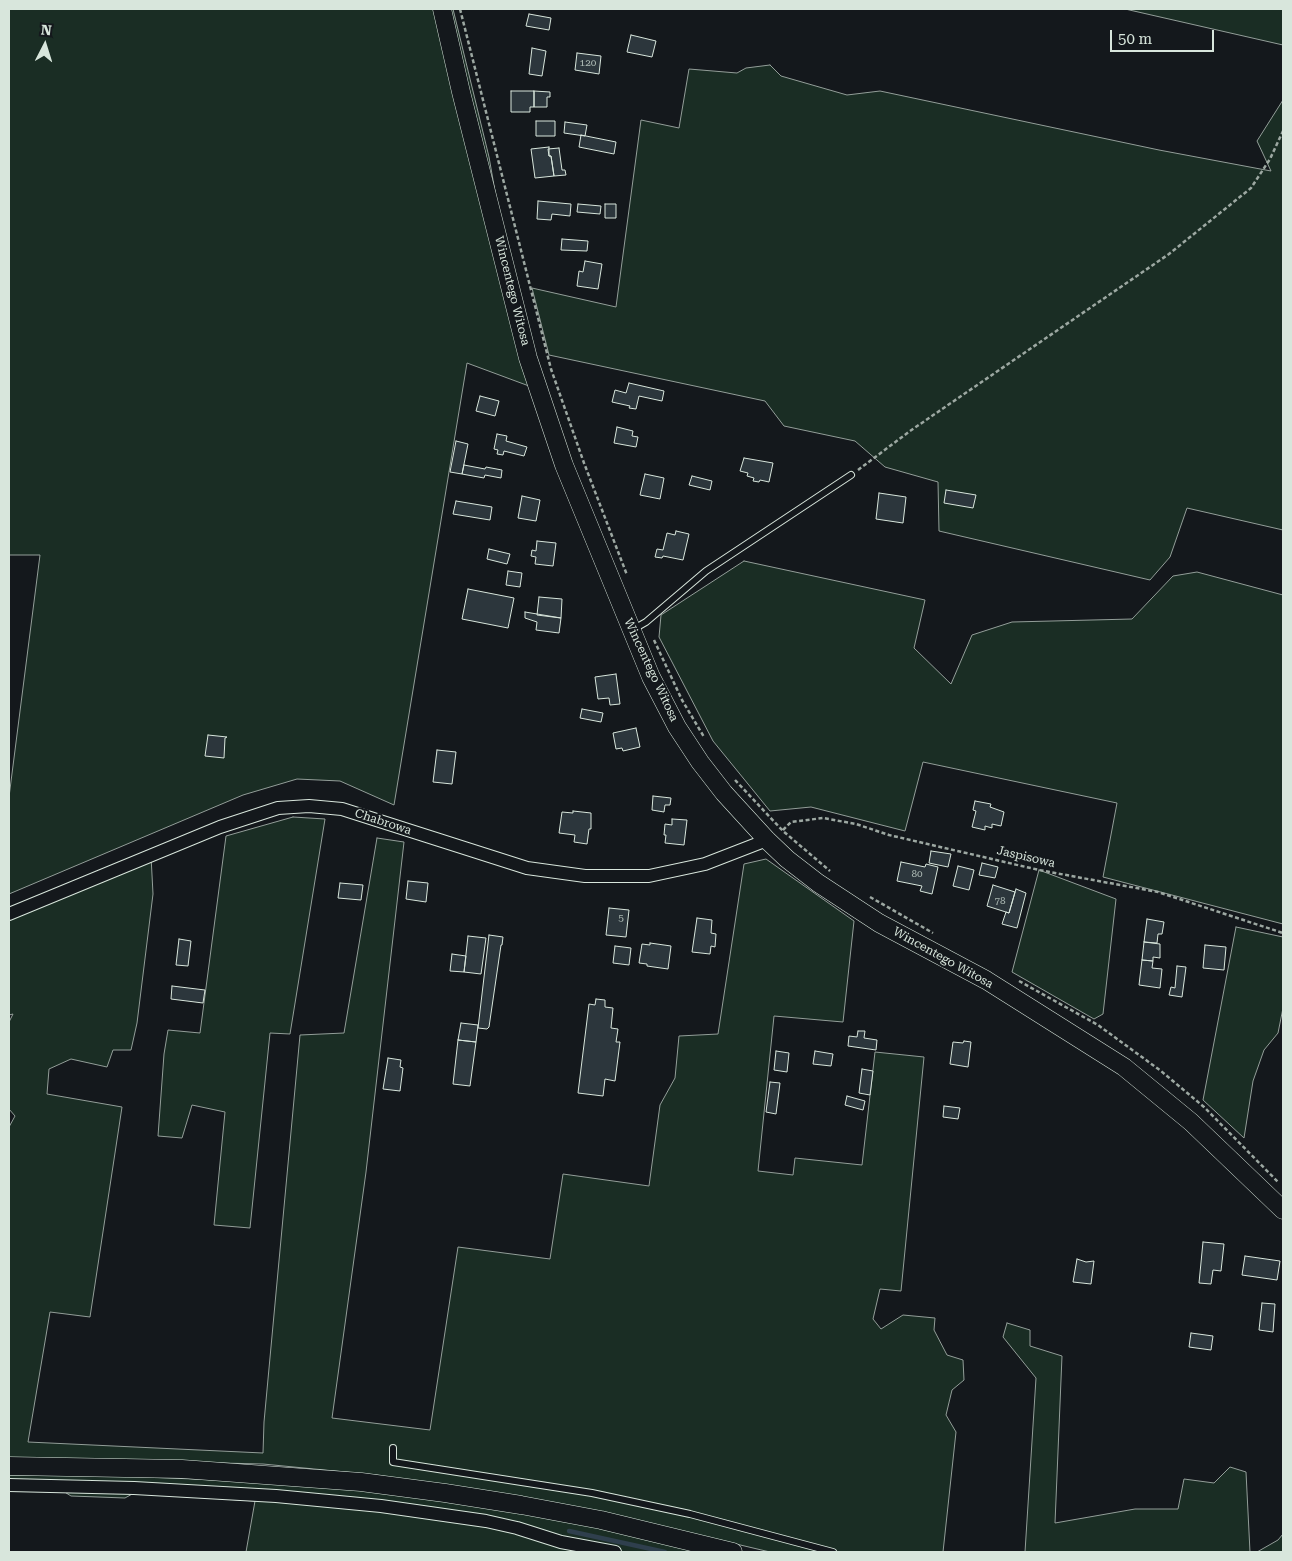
<!DOCTYPE html>
<html>
<head>
<meta charset="utf-8">
<style>
  body { margin:0 }
  #map { position:relative; width:1292px; height:1561px; overflow:hidden; background:#14181c; font-family:"Roboto Serif",serif }
  canvas { display:block }
  .frame { position:absolute; inset:0; border:10px solid #d8e6dc; pointer-events:none }
  .north { position:absolute; left:20px; top:20px; width:50px; height:50px; -webkit-text-stroke:4px #14181c; paint-order:stroke; rotate:5deg; font-size:14px; font-weight:700; line-height:20px; text-align:center; color:#d8e6dc }
  .north::after { content:''; display:block; margin:auto; width:18px; height:22px; background:#d8e6dc; clip-path:polygon(50% 0,100% 100%,50% 72%,0 100%) }
  .scale { position:absolute; left:1110px; top:30px; width:104px; height:22px; box-sizing:border-box; border:2px solid #d8e6dc; border-top:0; padding-left:6px; font-size:15px; line-height:18px; white-space:nowrap; color:#d8e6dc; -webkit-text-stroke:4px #14181c; paint-order:stroke }
</style>
</head>
<body>
<div id="map">
<canvas width="1292" height="1561"></canvas>
<div class="frame"></div>
<div class="north">N</div>
<div class="scale">50 m</div>
</div>
<script>
const ctx = document.querySelector('canvas').getContext('2d');
ctx.lineJoin = 'round';
function fillPath(path, color) { ctx.fillStyle = color; ctx.fill(path, 'evenodd'); }
const shape = rows => new Path2D(rows.map(r => 'M' + r).join(''));
function stroke(path, color, width, dash) { ctx.strokeStyle = color; ctx.lineWidth = width; ctx.lineCap = dash ? 'butt' : 'round'; ctx.setLineDash(dash || []); ctx.stroke(path); }
function label(font, color, halo, rows, align = 'center') {
  ctx.font = font + ' "Roboto Serif",serif'; ctx.lineWidth = 4; ctx.setLineDash([]); ctx.textBaseline = 'middle'; ctx.strokeStyle = halo; ctx.fillStyle = color; for (const [text, x, y, turn = 0] of rows) {
    ctx.save(); ctx.translate(x, y); ctx.rotate((+turn || 0) * Math.PI / 180); ctx.textAlign = isNaN(turn) ? turn : align; if (halo) ctx.strokeText(text, 0, 0); ctx.fillText(text, 0, 0); ctx.restore();
  }
}
const green = shape([
  [9,9,453,9,489,157,529,386,467,363,394,805,340,781,297,779,243,795,9,894,9,797,40,555,9,555,9,9],
  [1125,9,1283,9,1283,45,1125,9],
  [770,65,781,76,847,95,880,91,1159,150,1271,171,1257,141,1283,100,1283,530,1187,508,1170,557,1150,580,939,531,938,482,885,467,855,441,784,426,765,401,549,355,532,288,616,307,641,120,679,128,689,69,737,73,746,68,770,65],
  [744,561,925,600,914,648,951,684,972,635,1012,622,1132,619,1173,576,1197,572,1283,595,1283,924,1103,877,1117,803,923,762,905,831,811,807,770,811,713,741,659,637,661,615,744,561],
  [293,817,325,819,290,1034,270,1033,250,1228,214,1225,225,1112,192,1105,182,1138,158,1136,164,1054,168,1030,200,1033,226,836,293,817],
  [377,838,404,842,366,1172,332,1418,430,1430,458,1247,550,1259,563,1174,649,1186,660,1105,675,1078,679,1036,718,1034,744,864,766,859,854,921,843,1022,774,1016,758,1171,793,1175,795,1158,862,1165,875,1052,924,1057,901,1291,880,1289,873,1319,881,1329,903,1315,935,1318,934,1330,947,1355,963,1360,964,1380,952,1390,946,1415,956,1432,943,1552,770,1552,592,1510,376,1475,263,1464,9,1458,9,1127,15,1116,9,1109,9,1022,13,1014,9,1015,9,914,151,856,153,894,137,1023,131,1050,113,1050,107,1067,71,1059,49,1069,47,1094,122,1107,90,1317,50,1312,28,1442,263,1453,264,1422,300,1035,344,1033,377,838],
  [1039,870,1116,899,1103,1014,1094,1019,1012,972,1039,870],
  [1236,927,1283,937,1283,1008,1278,1033,1264,1050,1253,1081,1244,1138,1203,1100,1236,927],
  [1007,1323,1030,1330,1030,1346,1062,1356,1055,1523,1135,1509,1178,1509,1184,1479,1214,1483,1230,1467,1246,1472,1250,1552,1025,1552,1036,1378,1003,1337,1007,1323],
  [9,1475,122,1476,265,1482,415,1495,551,1517,706,1552,246,1552,255,1501,134,1493,125,1498,71,1496,63,1491,9,1491,9,1475],
  [1283,1534,1283,1552,1257,1552,1278,1540,1283,1534]
]);
fillPath(green, '#1a2d24');
stroke(green, '#939e99', 1);
stroke(shape([
  [569,1531,665,1552]
]), '#2f3f4d', 4.5);
const building = shape([
  [529,14,551,18,549,30,526,26,529,14],
  [631,35,656,41,652,57,627,52,631,35],
  [532,48,546,51,542,76,529,74,532,48],
  [577,53,601,56,599,74,575,70,577,53],
  [511,91,534,91,534,107,530,107,530,112,511,112,511,91],
  [534,91,550,92,550,97,547,97,547,107,534,107,534,91],
  [536,121,555,121,555,136,536,136,536,121],
  [565,122,587,125,585,136,564,133,565,122],
  [581,135,616,142,614,154,579,147,581,135],
  [549,147,549,156,551,156,554,176,535,178,531,149,549,147],
  [559,148,562,170,565,170,566,175,554,176,551,156,549,156,548,149,559,148],
  [538,201,571,204,570,216,552,214,551,220,537,219,538,201],
  [578,204,601,206,600,214,577,212,578,204],
  [605,204,616,204,616,218,605,218,605,204],
  [562,239,588,241,587,251,561,250,562,239],
  [585,261,602,264,598,289,577,286,579,271,583,272,585,261],
  [629,383,664,391,662,401,639,396,636,409,629,408,630,406,612,402,615,390,626,393,629,383],
  [480,396,499,401,495,416,476,411,480,396],
  [617,427,633,431,632,436,638,437,636,447,614,443,617,427],
  [497,434,507,436,506,441,527,447,524,456,504,451,503,455,497,454,498,450,494,449,497,434],
  [456,441,468,444,462,474,450,472,456,441],
  [744,458,773,463,769,482,760,480,759,482,753,481,754,478,747,476,748,473,740,471,744,458],
  [464,465,485,469,486,467,502,470,501,478,485,475,484,478,462,474,464,465],
  [645,474,664,478,660,499,640,495,645,474],
  [692,476,712,481,710,490,689,485,692,476],
  [946,490,976,495,973,508,944,503,946,490],
  [879,493,906,497,903,523,876,519,879,493],
  [522,496,540,500,536,521,518,518,522,496],
  [456,501,492,507,490,520,453,514,456,501],
  [676,531,689,534,683,560,663,556,662,558,655,557,657,549,663,550,667,533,675,535,676,531],
  [537,541,556,543,553,566,535,564,536,557,531,556,532,550,536,551,537,541],
  [489,549,510,554,507,564,487,559,489,549],
  [508,571,522,573,520,587,506,585,508,571],
  [468,589,514,598,508,628,462,619,468,589],
  [539,597,562,599,561,618,537,615,539,597],
  [525,612,561,618,559,633,536,630,537,622,525,618,525,612],
  [616,674,620,704,610,705,609,698,598,699,595,677,616,674],
  [582,709,603,713,601,722,580,718,582,709],
  [636,728,640,747,623,751,622,748,616,749,613,733,636,728],
  [208,735,227,737,225,738,224,758,205,756,208,735],
  [437,750,456,752,452,784,433,782,437,750],
  [653,796,671,798,670,805,665,805,664,812,652,810,653,796],
  [975,801,991,804,990,807,1004,812,1001,826,992,824,992,828,985,826,985,830,972,827,976,811,973,810,975,801],
  [573,811,591,813,591,829,589,829,587,844,574,842,575,835,559,833,562,812,573,813,573,811],
  [672,819,687,820,684,845,665,843,666,835,664,835,665,824,672,825,672,819],
  [931,851,951,854,948,867,929,863,931,851],
  [901,862,925,867,926,864,938,867,932,894,920,891,922,886,897,881,901,862],
  [982,863,998,867,995,878,979,875,982,863],
  [958,866,974,870,969,890,953,886,958,866],
  [408,881,428,883,426,902,406,899,408,881],
  [340,883,363,885,361,900,338,898,340,883],
  [993,885,1015,892,1009,913,987,906,993,885],
  [1016,889,1026,893,1017,928,1002,924,1006,912,1009,913,1016,889],
  [609,908,629,910,626,937,606,935,609,908],
  [697,918,712,920,711,933,716,934,715,947,711,946,710,954,692,952,697,918],
  [1147,919,1164,922,1162,934,1158,934,1157,943,1144,942,1147,919],
  [489,935,503,937,502,945,501,945,489,1027,487,1029,478,1028,489,935],
  [468,936,486,938,481,974,464,972,468,936],
  [179,939,191,941,188,966,176,965,179,939],
  [1144,942,1160,944,1160,958,1153,957,1153,961,1142,960,1144,942],
  [650,943,671,946,668,969,647,966,647,964,639,963,642,944,650,945,650,943],
  [1205,945,1226,947,1224,970,1203,968,1205,945],
  [615,946,631,948,629,965,613,963,615,946],
  [452,954,466,956,464,972,450,971,452,954],
  [1142,960,1153,961,1152,968,1162,969,1160,988,1139,985,1142,960],
  [1177,966,1186,967,1182,997,1169,995,1171,987,1175,988,1177,966],
  [172,986,205,990,203,1003,171,999,172,986],
  [596,999,605,1000,605,1007,613,1008,611,1028,618,1029,616,1042,620,1042,615,1081,605,1079,603,1096,578,1093,589,1004,595,1005,596,999],
  [461,1023,478,1025,476,1042,458,1040,461,1023],
  [858,1031,865,1031,864,1038,877,1040,876,1050,848,1046,849,1036,857,1037,858,1031],
  [458,1040,476,1042,470,1086,453,1084,458,1040],
  [964,1041,971,1042,968,1067,950,1064,953,1042,963,1043,964,1041],
  [776,1051,789,1053,787,1072,774,1070,776,1051],
  [815,1051,833,1054,831,1066,813,1064,815,1051],
  [388,1058,401,1060,400,1067,403,1068,400,1091,383,1089,388,1058],
  [862,1069,873,1071,870,1095,859,1093,862,1069],
  [770,1082,780,1083,776,1114,766,1112,770,1082],
  [847,1096,865,1101,863,1110,845,1105,847,1096],
  [944,1106,960,1108,958,1119,943,1117,944,1106],
  [1203,1242,1224,1244,1221,1271,1213,1270,1211,1284,1199,1283,1203,1242],
  [1245,1256,1280,1261,1277,1280,1242,1275,1245,1256],
  [1077,1259,1086,1262,1094,1261,1091,1284,1073,1282,1077,1259],
  [1262,1303,1275,1304,1273,1332,1259,1330,1262,1303],
  [1191,1333,1213,1336,1211,1350,1189,1347,1191,1333]
]);
fillPath(building, '#2c363c');
stroke(building, '#d8e6dc', 1);
const lane = shape([
  [632,630,646,622,706,571,851,475],
  [393,1448,393,1462,592,1493,690,1514,833,1552]
]);
const street = shape([
  [9,914,220,827,278,808,309,806,342,809,527,868,585,876,649,876,705,864,767,840],
  [9,1485,134,1488,276,1496,381,1506,486,1521,517,1528,561,1542,615,1552]
]);
const secondary = shape([
  [442,9,461,92,528,358,564,465,651,677,677,727,700,762,724,793,767,840,787,859,818,883,879,923,986,980,1124,1067,1191,1122,1283,1210],
  [9,1466,182,1469,361,1482,445,1493,521,1505,601,1520,733,1552]
]);
stroke(lane, '#d8e6dc', 8);
stroke(street, '#d8e6dc', 14);
stroke(secondary, '#d8e6dc', 19);
stroke(shape([
  [460,9,551,369,584,463,627,575],
  [858,470,910,431,1169,254,1251,188,1270,159,1283,131],
  [654,640,682,700,704,737],
  [735,780,783,831,830,871],
  [783,830,791,822,823,818,856,824,889,835,1039,870,1158,892,1283,933],
  [870,897,933,933],
  [1019,981,1098,1025,1161,1071,1204,1107,1279,1183]
]), '#9da8a2', 2.5, [4, 2.5]);
stroke(lane, '#14181c', 6);
stroke(street, '#14181c', 12);
stroke(secondary, '#14181c', 18);
label('10px', '#adbab4', null, [
  ["120",588,63],
  ["80",917,874],
  ["78",1000,901],
  ["5",621,918]
]);
label('12px', '#d8e6dc', '#14181c', [
  ["Wincentego Witosa",512,291,76],
  ["Wincentego Witosa",651,670,65],
  ["Chabrowa",383,822,18],
  ["Jaspisowa",1026,857,13],
  ["Wincentego Witosa",943,958,29]
]);
</script>
</body>
</html>
